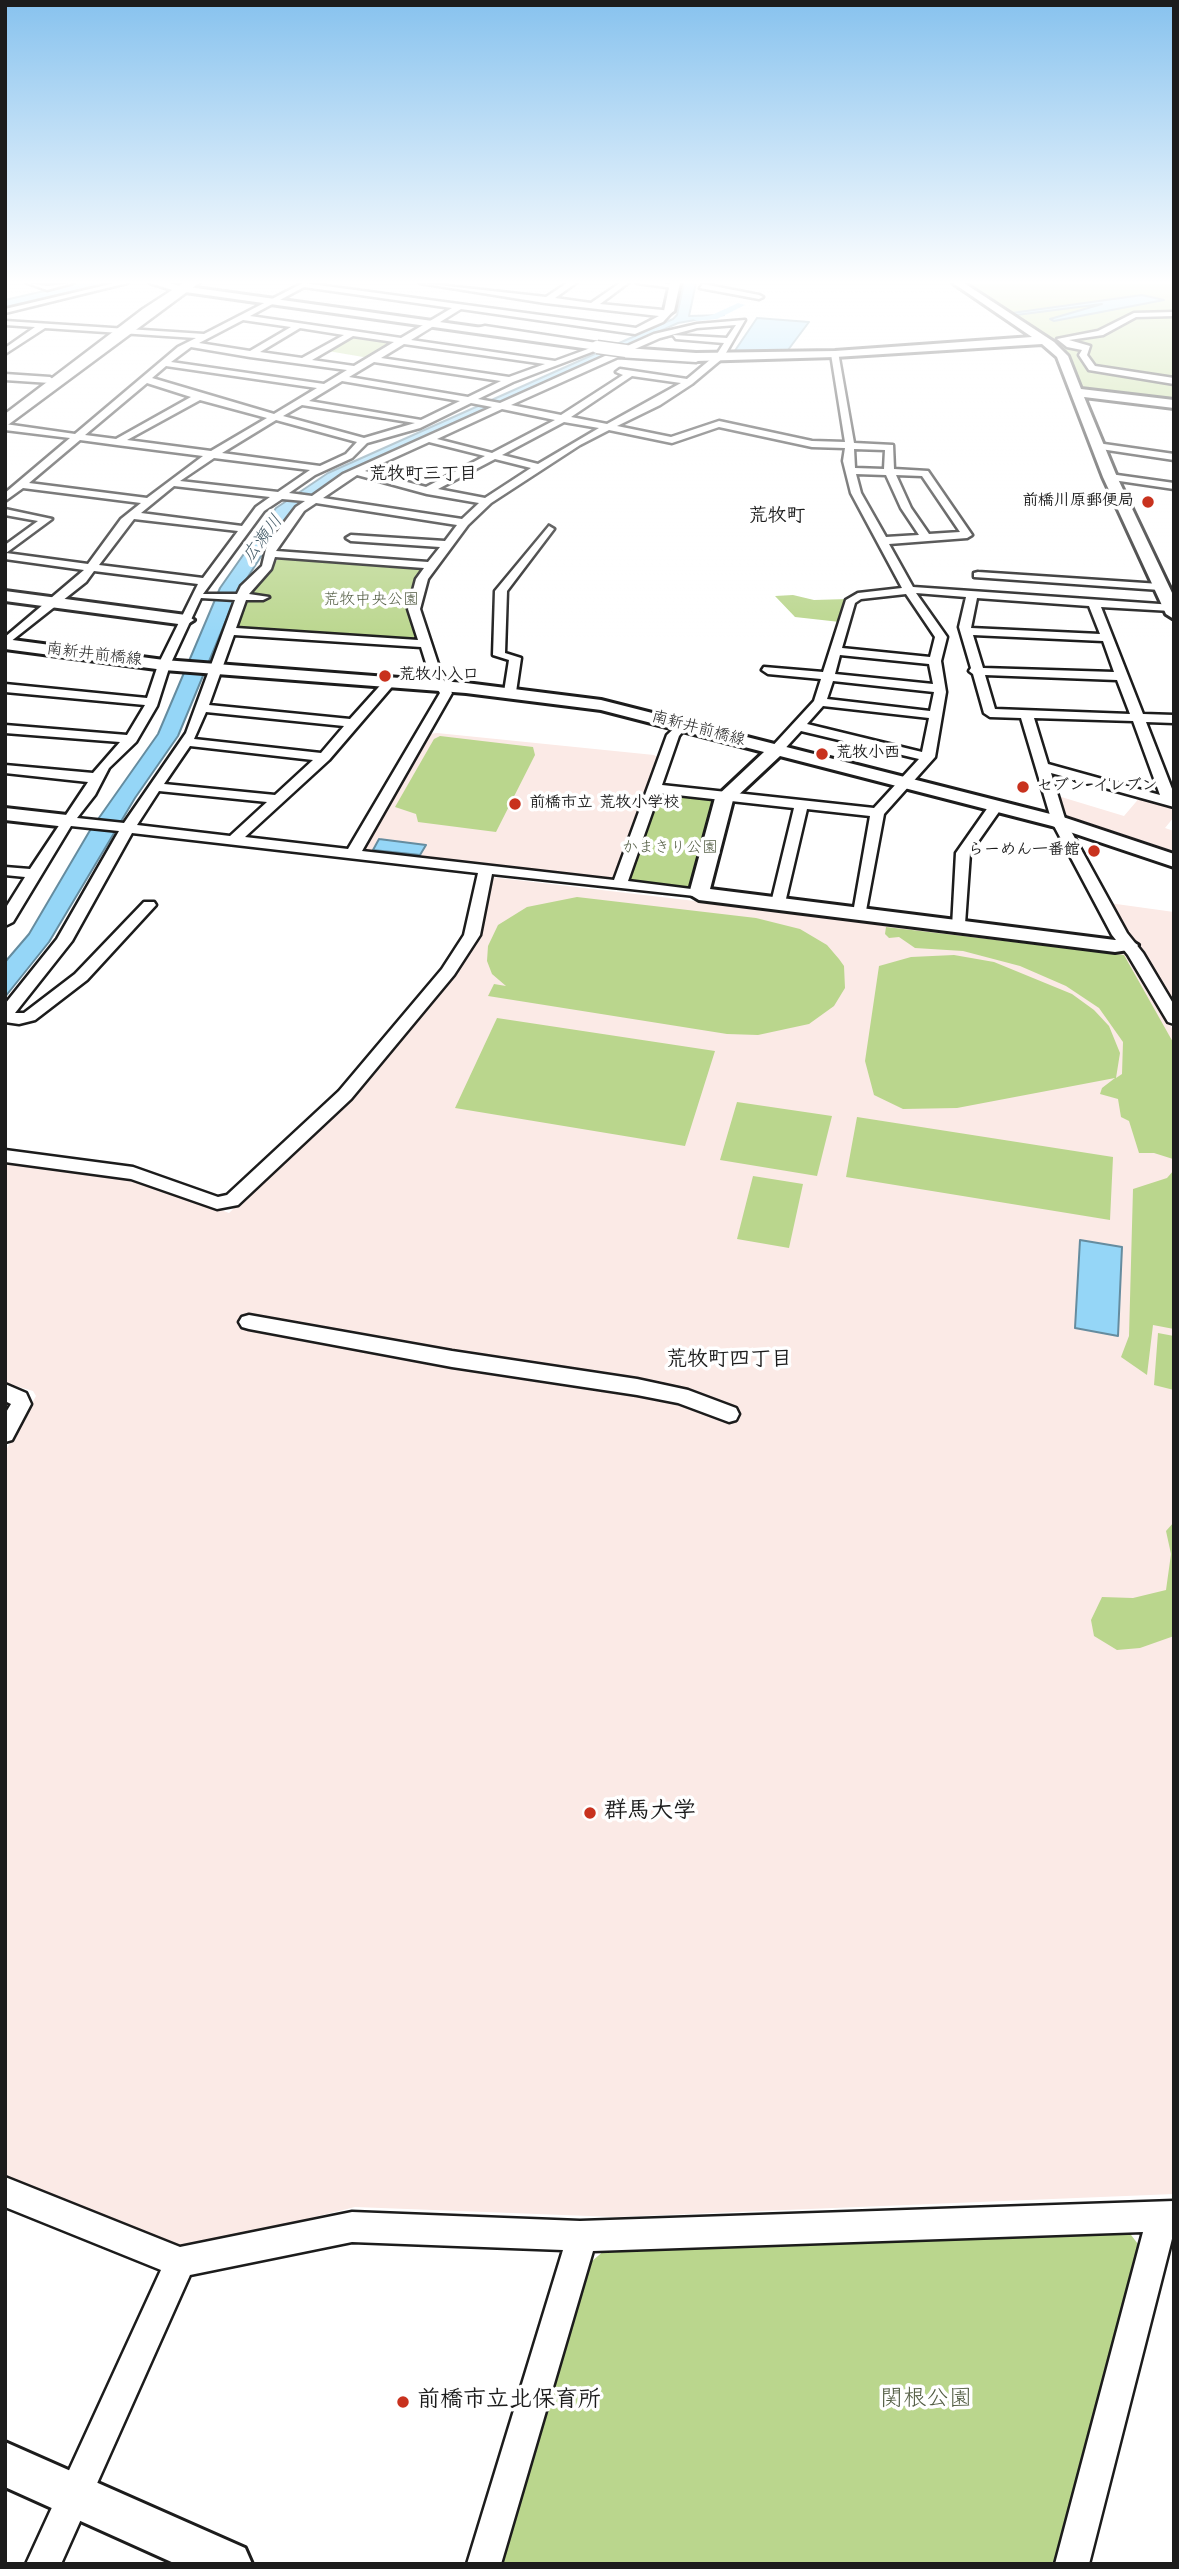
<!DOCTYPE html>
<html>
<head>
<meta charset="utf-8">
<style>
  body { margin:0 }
  #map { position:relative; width:1179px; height:2569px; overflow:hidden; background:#fff; font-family:Kalam,sans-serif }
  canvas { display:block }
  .frame { position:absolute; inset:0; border:7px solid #1c1c1c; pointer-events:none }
</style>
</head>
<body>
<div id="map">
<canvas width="1179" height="2569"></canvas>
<div class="frame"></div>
</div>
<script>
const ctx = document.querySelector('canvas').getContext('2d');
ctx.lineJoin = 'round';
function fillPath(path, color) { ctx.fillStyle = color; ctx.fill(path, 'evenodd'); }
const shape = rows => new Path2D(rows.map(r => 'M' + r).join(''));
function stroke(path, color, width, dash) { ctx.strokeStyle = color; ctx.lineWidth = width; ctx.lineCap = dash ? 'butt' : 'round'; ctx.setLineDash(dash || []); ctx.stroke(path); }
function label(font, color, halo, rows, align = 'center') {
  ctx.font = font + ' Kalam,"Klee One",sans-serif'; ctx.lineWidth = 7; ctx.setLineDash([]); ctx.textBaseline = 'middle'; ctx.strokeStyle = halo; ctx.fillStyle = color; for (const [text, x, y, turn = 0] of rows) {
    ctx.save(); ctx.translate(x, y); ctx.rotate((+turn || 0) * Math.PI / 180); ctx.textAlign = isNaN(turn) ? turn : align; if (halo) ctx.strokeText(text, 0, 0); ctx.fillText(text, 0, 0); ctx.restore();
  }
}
fillPath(shape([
  [437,733,654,755,659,758,613,879,608,882,367,854,363,851,429,734],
  [1058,796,1124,816,1141,796,1174,805,1174,817,1165,828,1174,831,1174,851,1065,815],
  [491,877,1128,952,1174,1032,1174,2194,615,2217,355,2207,187,2249,5,2175,5,1452,36,1396,33,1391,5,1383,5,1163,136,1178,229,1213,350,1098,436,995],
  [1109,903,1174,912,1174,997,1167,997]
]), '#fbeae6');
fillPath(shape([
  [964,283,1174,283,1174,402,1081,387,1062,346],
  [355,336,395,342,369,358,328,351],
  [280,557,425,568,419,576,420,640,238,629,249,591],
  [793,595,814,600,848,599,840,622,795,617,775,596],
  [440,736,533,747,535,755,496,832,418,822,416,814,395,807,434,739],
  [662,793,716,801,690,888,683,891,626,881,657,795],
  [577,897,756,918,800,929,827,945,839,959,844,966,845,988,834,1006,809,1024,758,1035,727,1034,488,996,494,984,506,986,492,974,487,961,488,946,498,925,527,907],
  [886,927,1124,955,1174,1044,1174,1166,1173,1159,1154,1153,1139,1153,1129,1121,1121,1117,1118,1099,1100,1094,1102,1088,1115,1078,957,1108,903,1109,874,1095,865,1061,879,966,911,957,954,955,994,962,1072,994,1094,1010,1109,1026,1120,1053,1116,1078,1122,1074,1123,1042,1099,1008,1066,986,1020,966,963,951,915,948,899,937,889,938,885,934],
  [497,1018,715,1051,685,1146,455,1108],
  [737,1102,832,1116,817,1176,720,1160],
  [857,1117,1113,1157,1110,1220,846,1177],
  [1174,1170,1174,1329,1153,1325,1147,1375,1121,1357,1129,1336,1133,1189,1167,1178],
  [753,1176,803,1184,789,1248,737,1239],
  [1158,1333,1174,1336,1174,1390,1154,1385],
  [1174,1522,1174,1636,1140,1648,1117,1650,1094,1636,1091,1620,1102,1597,1133,1598,1166,1590,1171,1554,1166,1531],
  [1128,2231,1141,2248,1058,2564,497,2564,591,2262,606,2249]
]), '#bad68d');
const water = shape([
  [79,283,109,283,5,307,5,300,79,283],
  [684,283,696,283,689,316,724,315,678,323,502,402,335,480,294,510,281,525,237,594,178,736,135,798,49,942,5,997,5,962,29,934,89,832,158,734,220,588,276,508,328,473,673,319,677,315,684,283],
  [1142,295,1164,300,1054,321,1050,319,1102,304,1016,315,1012,313,1142,295],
  [757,318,809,322,788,350,734,352,757,318],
  [379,839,426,845,420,855,373,850,379,839],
  [1080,1240,1122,1247,1118,1336,1075,1328,1080,1240]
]);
fillPath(water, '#95d6f7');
stroke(water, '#658c9f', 2);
fillPath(shape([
  [738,303,745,305,717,319,697,321,693,319,712,315,738,303]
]), '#95d6f7');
const street = shape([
  [27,283,47,286,73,283,47,290,27,283],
  [115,283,127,283,5,313,5,309,115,283],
  [303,283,636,328,659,316,545,303,420,283,546,297,567,283,576,283,555,298,591,303,620,283,628,283,600,304,673,311,663,322,635,334,461,309,411,340,555,361,596,346,468,330,485,326,610,345,513,382,478,399,500,403,654,334,697,324,745,320,723,358,692,384,660,405,617,426,671,437,719,421,812,441,845,442,831,354,838,352,854,443,893,445,894,469,928,471,972,535,967,538,889,544,913,587,1174,605,1171,611,1101,607,1143,714,1174,715,1174,723,1146,722,1174,794,1174,807,1051,773,1066,822,1127,933,1143,953,1174,1005,1174,1024,1168,1022,1128,955,1112,935,1052,822,1021,718,990,717,984,713,973,674,969,671,971,668,959,627,966,597,916,593,947,637,941,661,946,692,935,757,884,814,865,916,860,917,853,913,870,816,807,809,785,903,778,907,771,903,794,808,659,793,628,881,699,890,706,894,704,897,492,874,480,935,454,975,351,1099,238,1205,217,1209,131,1179,5,1162,5,1150,133,1167,218,1197,227,1195,339,1091,442,969,464,935,478,873,132,833,72,941,15,1013,24,1013,75,974,144,902,154,902,156,905,87,980,35,1020,19,1024,5,1022,5,1004,57,939,119,831,71,826,13,922,5,926,5,909,25,877,5,875,5,867,30,869,88,782,5,773,5,765,93,773,120,742,5,733,5,725,127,735,145,705,5,692,5,684,147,698,158,665,198,584,94,571,86,582,5,646,5,637,84,570,5,559,5,545,38,521,5,515,5,509,52,519,6,553,88,564,121,519,141,503,23,488,5,501,5,493,70,438,5,430,5,424,75,434,178,347,196,338,45,328,5,354,5,348,35,327,5,325,5,321,204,334,303,283],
  [304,287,452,308,401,338,250,316,304,287],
  [243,320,291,327,250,351,199,343,243,320],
  [736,325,727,338,673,335,676,339,724,343,717,354,687,379,620,369,616,372,623,375,561,415,511,405,618,357,696,362,702,359,702,355,676,357,628,352,660,338,697,328,736,325],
  [300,328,344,335,302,358,260,352,300,328],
  [353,336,394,342,354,366,312,360,353,336],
  [404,344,545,364,509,377,381,358,404,344],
  [191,347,250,357,347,370,324,384,171,362,191,347],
  [374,362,501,381,468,397,349,377,374,362],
  [166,366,317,388,274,414,152,378,166,366],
  [632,376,681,383,607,424,571,417,632,376],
  [342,381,460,401,421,420,309,401,342,381],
  [147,383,191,397,116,439,85,435,147,383],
  [200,400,267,418,211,451,127,440,200,400],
  [471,403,492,407,343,474,312,496,289,493,315,475,352,458,367,443,420,428,471,403],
  [302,405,415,423,364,438,283,416,302,405],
  [502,409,555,420,492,453,437,439,502,409],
  [276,420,357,442,346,454,320,466,222,453,276,420],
  [564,422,599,428,538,464,502,455,564,422],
  [719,427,812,447,845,448,843,461,851,493,902,588,858,593,846,600,823,672,764,667,762,670,768,674,821,679,814,701,768,751,780,754,801,731,919,759,874,808,662,785,679,736,688,725,682,721,667,735,614,880,362,851,452,693,443,679,420,609,428,579,468,525,491,503,580,445,609,430,672,443,719,427],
  [80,440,117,445,203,456,147,498,29,483,80,440],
  [429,442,485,456,426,487,365,471,429,442],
  [854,449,885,450,884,469,855,468,854,449],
  [214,458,310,470,278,492,180,481,214,458],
  [495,459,531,468,485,498,438,489,495,459],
  [856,474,886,475,901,508,919,535,886,537,861,493,856,474],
  [357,475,427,494,479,503,462,519,323,498,357,475],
  [896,475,922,476,960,532,929,534,911,508,896,475],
  [174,486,270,497,256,507,242,526,141,513,174,486],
  [282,499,305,501,296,507,267,545,262,566,241,586,237,594,203,594,264,511,282,499],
  [316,503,457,525,445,541,351,535,346,538,351,541,440,547,428,562,276,551,304,511,316,503],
  [134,519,238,531,203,578,99,565,134,519],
  [275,557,424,568,416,579,408,609,418,640,236,628,246,600,263,600,269,597,249,594,271,569,275,557],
  [906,594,935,637,930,657,842,648,855,603,861,599,906,594],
  [201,598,235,600,186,733,124,823,77,818,95,795,109,768,136,742,157,706,170,665,201,598],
  [977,598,1089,606,1100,634,971,628,977,598],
  [234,635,421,647,431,679,440,693,348,849,245,837,329,760,396,682,386,679,350,719,209,705,234,635],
  [973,635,1103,641,1114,672,983,668,973,635],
  [840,655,929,664,933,684,835,674,840,655],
  [985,675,1117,680,1130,714,995,709,985,675],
  [833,681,934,692,930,711,827,699,833,681],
  [823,706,929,718,922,752,807,724,823,706],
  [206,712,344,726,321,753,194,739,206,712],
  [1034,718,1133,721,1160,795,1048,764,1034,718],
  [190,746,313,760,275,795,164,784,190,746],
  [159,791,267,802,230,836,137,825,159,791],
  [637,283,662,283,678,286,674,288,637,283],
  [703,284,759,295,763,297,759,299,700,288,703,284],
  [1174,312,1174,316,1136,317,1103,335,1069,340,1090,346,1087,355,1095,366,1174,378,1174,384,1089,370,1079,355,1082,350,1067,347,1057,339,1098,331,1134,313,1174,312],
  [5,374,50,377,54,380,50,383,5,380,5,374],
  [1097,443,1174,454,1174,460,1094,448,1097,443],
  [1110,474,1174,483,1174,489,1106,479,1110,474],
  [549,526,554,529,507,591,505,653,521,658,516,692,510,696,504,692,509,660,493,655,495,591,549,526],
  [978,572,1160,584,1166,587,1160,590,974,577,974,573,978,572],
  [996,802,1003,806,970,853,965,924,962,927,952,927,956,853,991,803,996,802],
  [249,1315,452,1351,637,1379,688,1390,736,1408,739,1414,736,1420,729,1422,678,1403,637,1395,452,1367,249,1329,242,1327,239,1322,242,1317,249,1315],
  [5,1384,26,1393,31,1404,12,1440,5,1442,5,1414,11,1404,5,1401,5,1384],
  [5,2177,180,2247,352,2212,580,2221,1174,2201,1174,2231,1089,2564,1055,2564,1143,2232,593,2251,501,2564,467,2564,563,2250,352,2242,190,2275,61,2564,26,2564,161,2270,5,2207,5,2177]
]);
const secondary = shape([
  [670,283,680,283,674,311,669,314,664,311,670,283],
  [953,283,964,283,1054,342,1068,356,1081,389,1174,400,1174,408,1084,397,1117,477,1174,597,1174,619,1166,614,1103,477,1057,357,1042,344,835,357,696,361,626,354,620,351,626,348,696,353,835,351,1032,337,953,283],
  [182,286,597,344,603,347,597,350,178,291,177,289,182,286],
  [5,591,186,615,194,620,186,625,5,601,5,591],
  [5,639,164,660,466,683,601,700,1066,818,1174,854,1174,867,1052,826,780,756,733,800,710,889,1115,940,1128,939,1138,945,1135,949,1115,952,699,900,689,894,715,798,764,752,601,710,466,693,164,670,5,649,5,639],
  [5,808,67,815,76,821,67,827,5,820,5,808],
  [5,2442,245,2548,252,2564,176,2564,5,2487,5,2442]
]);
const primary = shape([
  [150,283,170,283,188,289,182,293,150,283]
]);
const highway = shape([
  [183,283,199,283,5,427,5,414,143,309,183,283]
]);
stroke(street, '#1c1c1c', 5);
stroke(secondary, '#1c1c1c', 6);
stroke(primary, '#1c1c1c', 5);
stroke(highway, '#1c1c1c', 5);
fillPath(street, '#fff');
fillPath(secondary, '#fff');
fillPath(primary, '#fff');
fillPath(highway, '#fff');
const secondaryBridge = shape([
  [597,347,626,351]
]);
stroke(secondaryBridge, '#1c1c1c', 15, []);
stroke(secondaryBridge, '#fff', 12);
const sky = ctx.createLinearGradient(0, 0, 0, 642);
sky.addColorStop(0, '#87c2ee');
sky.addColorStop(0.44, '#fff');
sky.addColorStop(1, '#ffffff00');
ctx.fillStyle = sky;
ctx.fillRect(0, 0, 1179, 642);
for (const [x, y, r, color] of [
  [1148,502,7,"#c8321e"],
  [385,676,7,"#c8321e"],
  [822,754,7,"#c8321e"],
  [1023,787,7,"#c8321e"],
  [515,804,7,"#c8321e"],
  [1094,851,7,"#c8321e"],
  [590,1813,7,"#c8321e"],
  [403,2402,7,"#c8321e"]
]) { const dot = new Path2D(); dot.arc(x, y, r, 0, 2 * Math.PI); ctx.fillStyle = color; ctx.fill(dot); stroke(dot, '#fff', 2.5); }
label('bold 16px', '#1c1c1c', '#fff', [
  ["前橋川原郵便局",1134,502,"right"],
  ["荒牧小入口",399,676],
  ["荒牧小西",836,754],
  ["セブン-イレブン",1037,787],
  ["前橋市立 荒牧小学校",529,804],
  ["らーめん一番館",1080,851,"right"]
], 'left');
label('16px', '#535d44', '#fff', [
  ["荒牧中央公園",371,601],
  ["かまきり公園",670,849]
]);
label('16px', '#1c1c1c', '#fff', [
  ["南新井前橋線",94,656,7],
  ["南新井前橋線",698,730,15]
]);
label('bold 18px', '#1c1c1c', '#fff', [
  ["荒牧町三丁目",423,476]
]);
label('italic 18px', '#465d69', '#fff', [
  ["広瀬川",264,540,-53]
]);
label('bold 19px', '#1c1c1c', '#fff', [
  ["荒牧町",777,518]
]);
label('bold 21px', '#1c1c1c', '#fff', [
  ["荒牧町四丁目",729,1361]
]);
label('bold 23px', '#1c1c1c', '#fff', [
  ["群馬大学",604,1813],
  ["前橋市立北保育所",417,2402]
], 'left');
label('23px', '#535d44', '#fff', [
  ["関根公園",926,2401]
]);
</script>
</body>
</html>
